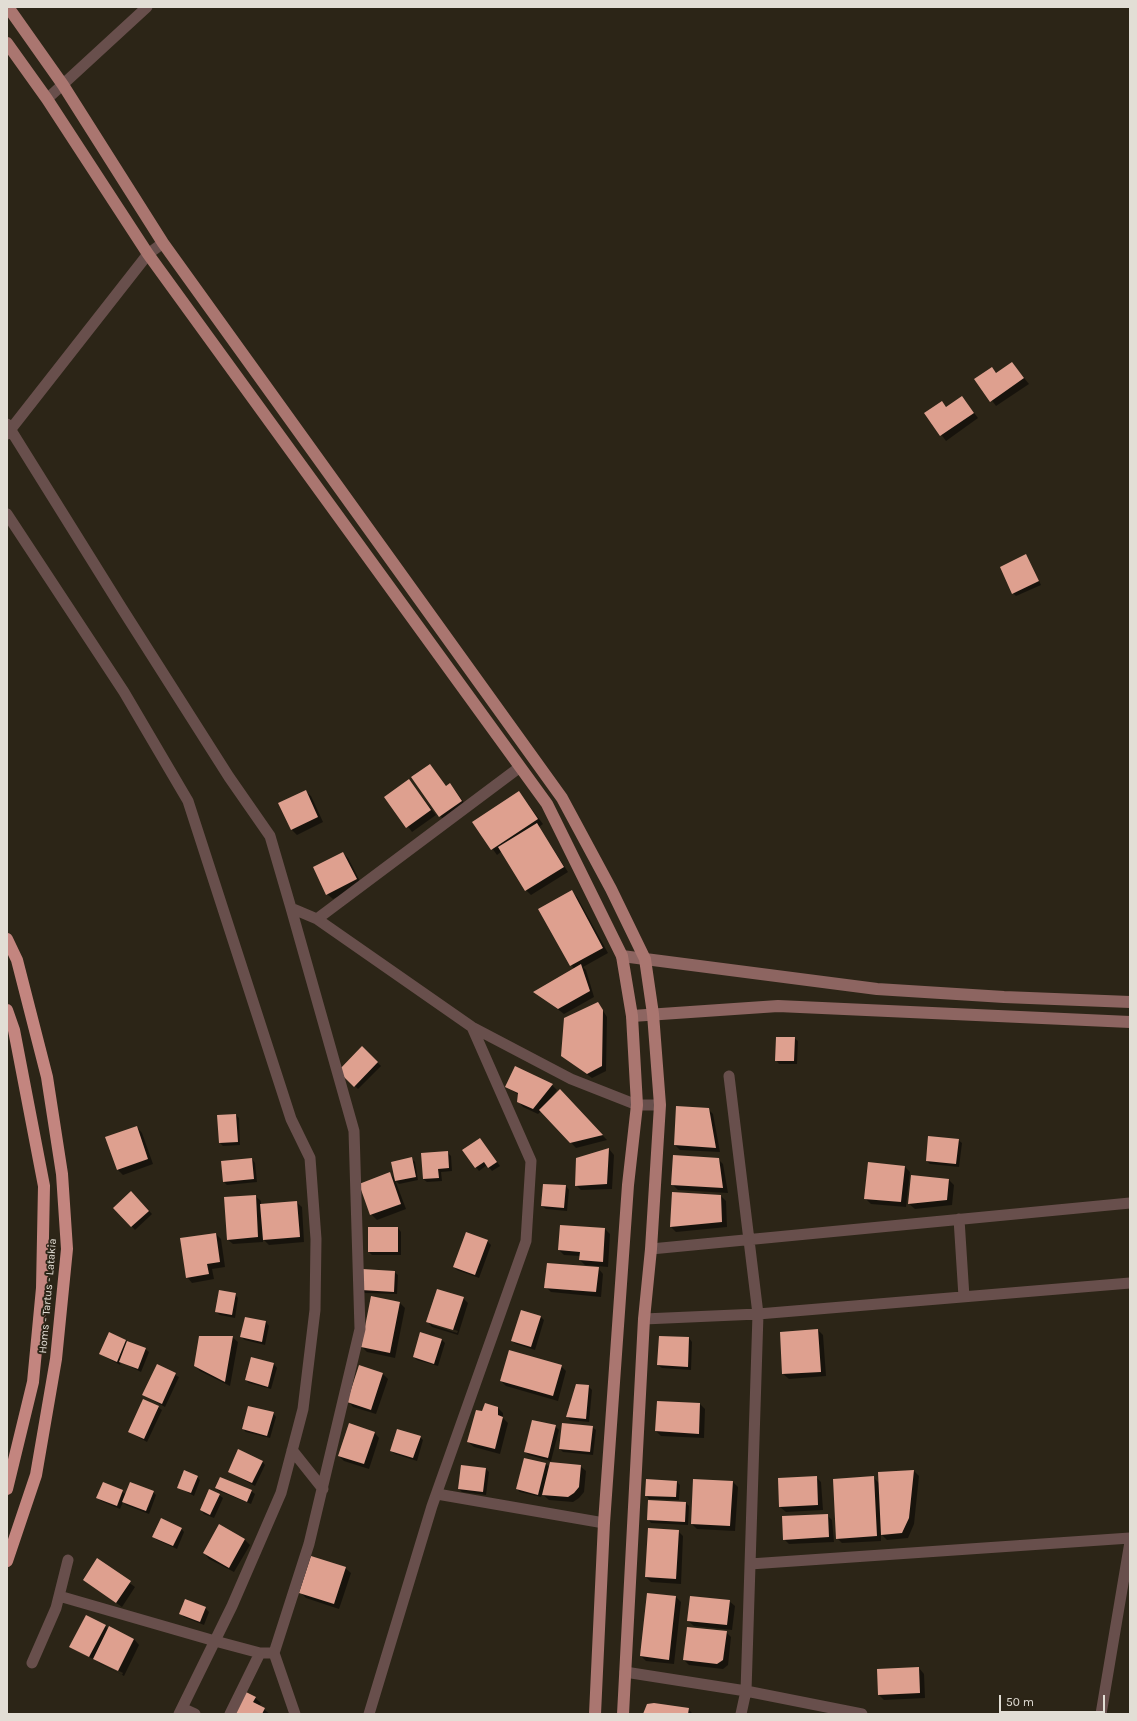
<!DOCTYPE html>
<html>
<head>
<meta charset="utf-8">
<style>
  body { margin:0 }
  #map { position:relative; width:1137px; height:1721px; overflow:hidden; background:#2c2517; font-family:Karla,sans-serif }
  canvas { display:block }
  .frame { position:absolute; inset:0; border:8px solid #e2ded5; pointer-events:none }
  .scale { position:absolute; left:999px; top:1695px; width:106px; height:18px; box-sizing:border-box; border:2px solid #e2ded5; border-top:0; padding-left:5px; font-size:12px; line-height:14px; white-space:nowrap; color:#e2ded5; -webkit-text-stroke:3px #2c2517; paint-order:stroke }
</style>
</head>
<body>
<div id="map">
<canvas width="1137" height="1721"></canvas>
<div class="frame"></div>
<div class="scale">50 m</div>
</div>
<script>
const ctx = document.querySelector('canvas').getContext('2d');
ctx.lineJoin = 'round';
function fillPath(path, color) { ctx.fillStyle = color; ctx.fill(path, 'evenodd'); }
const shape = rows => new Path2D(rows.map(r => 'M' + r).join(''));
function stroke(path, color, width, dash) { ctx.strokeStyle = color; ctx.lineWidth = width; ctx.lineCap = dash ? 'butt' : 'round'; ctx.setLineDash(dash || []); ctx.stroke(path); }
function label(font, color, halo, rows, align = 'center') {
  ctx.font = font + ' Karla,sans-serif'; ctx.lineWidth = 4; ctx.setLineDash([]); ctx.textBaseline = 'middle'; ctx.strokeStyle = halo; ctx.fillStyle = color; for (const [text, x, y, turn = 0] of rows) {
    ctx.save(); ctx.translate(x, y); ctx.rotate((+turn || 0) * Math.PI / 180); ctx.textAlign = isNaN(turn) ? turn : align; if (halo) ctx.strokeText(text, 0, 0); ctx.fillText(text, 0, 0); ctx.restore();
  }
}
fillPath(shape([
  [1012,363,1029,384,996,406,976,379,992,368,997,374],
  [962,397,978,418,946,441,926,414,942,402,947,408],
  [1026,555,1041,585,1016,596,1013,593],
  [430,765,447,787,449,784,455,790,467,807,445,822,412,778],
  [409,780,436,815,412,832,386,797],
  [305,791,311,796,323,822,297,835,292,830,279,803],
  [519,792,543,824,539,827,568,872,531,895,526,890,502,851,497,855,474,823],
  [343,853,348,858,362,885,333,899,327,894],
  [572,892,577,897,608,953,583,967,586,970,594,997,564,1014,535,992,574,969,540,909],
  [598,1003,607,1017,606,1071,592,1078,562,1056],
  [794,1038,798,1041,797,1064,779,1064,776,1060],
  [362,1047,381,1066,358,1089,339,1071],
  [552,1085,557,1090,552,1097,565,1096,607,1140,576,1148,541,1111,538,1114,523,1107,518,1101,519,1095,506,1086],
  [708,1109,713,1114,720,1152,680,1150,675,1145],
  [236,1115,239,1118,240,1145,223,1146,220,1143,218,1116],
  [137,1127,142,1133,153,1164,123,1175,117,1169],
  [480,1139,500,1166,492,1171,487,1165,479,1171,463,1151],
  [958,1140,962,1143,959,1167,930,1164,927,1161],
  [609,1149,614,1155,612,1189,581,1190,576,1185],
  [447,1152,451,1156,452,1171,441,1172,442,1181,427,1182,423,1179],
  [411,1158,415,1162,418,1180,399,1184,395,1180,406,1209,377,1220,371,1214,390,1174,396,1180],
  [252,1159,255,1163,257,1182,227,1185,224,1182],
  [718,1159,723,1164,728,1193,678,1190,672,1184],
  [904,1166,910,1172,906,1207,871,1204,865,1198],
  [912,1176,949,1180,954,1185,952,1205,915,1209,909,1204],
  [566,1186,569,1190,567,1211,546,1209,542,1206],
  [131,1192,152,1214,135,1230,115,1208],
  [255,1196,261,1201,261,1205,296,1202,302,1207,304,1242,269,1245,263,1239,263,1242,233,1244,227,1239],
  [721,1196,726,1201,727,1227,676,1232,671,1227],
  [398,1228,401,1232,401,1255,372,1255,369,1252],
  [605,1229,610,1234,608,1267,585,1265,580,1260,580,1256,564,1255,559,1250],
  [216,1234,221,1239,225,1267,212,1269,214,1279,192,1283,187,1277],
  [487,1241,491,1245,479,1278,457,1270,454,1267],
  [598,1268,603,1274,601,1297,551,1292,546,1287],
  [394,1272,398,1275,397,1294,365,1293,362,1290],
  [235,1294,238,1298,235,1318,220,1315,216,1312],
  [372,1298,400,1303,405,1308,395,1358,367,1352,362,1347],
  [463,1298,468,1303,458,1335,432,1327,427,1321],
  [432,1322,458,1331,457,1333,432,1325],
  [522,1311,541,1317,544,1320,535,1350,516,1344,512,1341],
  [266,1322,269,1326,265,1345,245,1340,241,1337],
  [818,1330,823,1335,826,1376,789,1379,783,1374,781,1333],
  [421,1333,442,1340,445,1343,438,1366,417,1360,414,1357],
  [232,1337,238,1342,230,1386,200,1371,195,1366],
  [660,1337,689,1338,692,1342,691,1370,662,1368,658,1365],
  [126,1341,145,1349,149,1352,141,1372,121,1362,120,1365,100,1354],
  [274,1364,277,1368,271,1389,249,1383,246,1380],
  [157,1366,179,1377,165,1407,143,1395],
  [561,1366,566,1371,558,1401,506,1386,501,1381],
  [383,1374,388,1379,376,1414,353,1407,348,1401],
  [588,1386,592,1390,589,1422,570,1420,567,1416],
  [658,1402,700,1404,705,1409,704,1438,661,1436,656,1431],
  [158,1407,162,1410,147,1442,129,1432],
  [498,1408,503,1413,503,1418,508,1423,500,1454,474,1447,468,1442,483,1412],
  [273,1413,276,1417,270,1438,246,1432,243,1429],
  [555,1426,559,1430,551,1461,529,1455,525,1452],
  [592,1427,596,1430,593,1455,563,1452,560,1449],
  [374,1432,379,1438,369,1469,344,1461,339,1456],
  [420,1437,423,1440,417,1461,395,1454,391,1451],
  [262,1461,265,1465,255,1486,229,1472],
  [546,1464,550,1468,580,1466,586,1471,584,1492,579,1498,573,1502,549,1500,542,1494,541,1497,520,1492,517,1489],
  [486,1469,489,1472,486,1495,462,1492,459,1489],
  [914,1471,919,1476,914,1524,908,1538,887,1540,881,1534,881,1541,842,1543,837,1538,873,1477,879,1483,879,1473],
  [197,1477,200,1480,194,1496,178,1487],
  [816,1477,821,1482,823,1510,786,1512,780,1507],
  [677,1482,680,1485,679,1500,649,1499,646,1495],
  [733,1482,738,1487,735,1531,697,1529,692,1524],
  [104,1483,126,1494,153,1492,156,1495,149,1514,126,1505,123,1502,120,1509,101,1501,98,1498],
  [216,1488,251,1491,255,1494,251,1504,219,1491],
  [219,1495,223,1498,214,1518,204,1514,201,1510],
  [686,1503,689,1506,688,1525,651,1523,648,1519],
  [827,1515,832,1520,834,1542,789,1544,784,1539],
  [181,1528,184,1532,177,1549,157,1540,154,1537],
  [678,1531,683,1536,681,1584,651,1582,646,1577],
  [244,1539,250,1545,234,1572,209,1559,204,1553],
  [98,1560,135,1587,122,1607,84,1580],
  [345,1568,351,1573,339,1609,306,1598,300,1592],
  [676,1597,681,1602,674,1664,646,1661,641,1656],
  [186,1601,205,1608,209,1612,204,1625,184,1617,181,1614],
  [729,1601,735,1606,732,1630,694,1626,688,1621],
  [105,1626,109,1630,110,1628,134,1639,139,1645,124,1676,71,1647],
  [99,1661,123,1673,122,1675,99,1663],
  [687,1628,726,1632,731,1637,728,1665,723,1669,689,1665,684,1660],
  [919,1668,924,1674,925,1698,884,1700,879,1695,878,1670],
  [255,1698,261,1703,259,1706,270,1714,235,1714],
  [688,1709,693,1714,644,1714]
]), '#0007');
fillPath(shape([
  [1012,362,1024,378,990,402,974,379,992,367,996,373],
  [962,396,974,413,940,436,924,413,942,401,946,407],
  [1026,554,1039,581,1012,594,1000,567],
  [430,764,446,786,450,783,462,801,439,817,411,777],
  [409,779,431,810,406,828,384,797],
  [306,790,318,817,291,830,278,803],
  [519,791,538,819,491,850,472,822],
  [537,823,564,867,525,891,498,847],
  [343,852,357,879,326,895,313,867],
  [572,890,603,948,570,966,538,909],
  [581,964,590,991,558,1009,533,992],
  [598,1002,603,1010,602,1066,587,1074,561,1056,564,1018],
  [776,1037,795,1037,794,1061,775,1061],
  [362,1046,378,1062,354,1087,338,1071],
  [515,1066,553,1084,533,1109,517,1102,518,1093,505,1087],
  [560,1089,603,1135,570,1143,539,1110],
  [676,1106,709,1108,716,1148,674,1145],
  [236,1114,238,1142,219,1143,217,1115],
  [137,1126,148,1159,117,1170,105,1137],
  [928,1136,959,1139,956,1164,926,1161],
  [480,1138,497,1162,488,1168,484,1162,475,1168,462,1150],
  [609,1148,607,1184,575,1186,576,1158],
  [448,1151,449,1168,438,1169,439,1178,423,1179,421,1153],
  [673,1155,719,1158,723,1188,671,1185],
  [412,1157,416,1177,395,1181,391,1162],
  [252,1158,254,1179,223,1182,221,1161],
  [868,1162,905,1166,901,1202,864,1199],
  [390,1172,401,1204,370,1215,359,1184],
  [911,1175,949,1179,947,1200,908,1204],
  [543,1184,566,1185,564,1208,541,1206],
  [131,1191,149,1211,131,1227,113,1208],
  [672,1192,721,1195,722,1222,670,1227],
  [256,1195,258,1237,227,1240,224,1197],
  [297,1201,300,1237,263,1240,260,1204],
  [560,1225,605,1228,603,1262,579,1260,580,1252,558,1250],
  [368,1227,398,1227,398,1252,368,1252],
  [466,1232,488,1240,475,1275,453,1267],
  [216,1233,220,1262,207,1264,209,1274,186,1278,180,1238],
  [547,1263,599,1267,596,1292,544,1288],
  [362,1269,395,1271,394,1292,361,1290],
  [437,1289,464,1297,453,1330,426,1322],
  [219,1290,236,1293,232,1315,215,1312],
  [371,1296,400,1302,390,1353,361,1347],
  [521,1310,541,1316,531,1347,511,1341],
  [245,1317,266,1321,262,1342,240,1337],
  [818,1329,821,1372,782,1374,780,1332],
  [109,1332,126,1340,117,1362,99,1354],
  [420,1332,442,1339,434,1364,413,1357],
  [199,1336,233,1336,225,1382,194,1366],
  [659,1336,689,1337,688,1367,657,1365],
  [127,1341,146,1348,138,1369,119,1362],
  [509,1350,562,1365,553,1396,500,1381],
  [251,1357,274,1363,268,1387,245,1380],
  [157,1364,176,1373,162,1404,142,1395],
  [359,1365,383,1373,371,1410,347,1402],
  [576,1384,589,1385,586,1419,566,1417],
  [143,1399,159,1406,144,1439,128,1432],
  [657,1401,700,1403,699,1434,655,1431],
  [485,1403,498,1407,498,1415,503,1417,495,1449,467,1442,476,1410,482,1411],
  [248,1406,274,1412,267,1436,242,1429],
  [532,1420,556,1425,548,1458,524,1452],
  [349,1423,375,1432,364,1464,338,1456],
  [562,1423,593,1426,590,1452,559,1449],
  [397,1429,421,1436,413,1458,390,1451],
  [238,1449,263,1461,252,1483,228,1472],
  [524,1458,546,1463,538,1495,516,1489],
  [550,1462,581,1465,579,1487,574,1493,568,1497,542,1495],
  [461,1465,486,1468,483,1492,458,1489],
  [184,1470,198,1476,191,1493,177,1488],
  [914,1470,909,1518,902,1533,881,1535,878,1472],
  [817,1476,818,1505,779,1507,778,1478],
  [874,1476,877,1536,836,1539,833,1479],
  [220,1477,252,1490,247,1502,215,1488],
  [646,1479,677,1481,676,1497,645,1496],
  [693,1479,733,1481,730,1526,691,1524],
  [103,1482,123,1490,117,1506,96,1498],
  [130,1482,154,1491,146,1511,122,1502],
  [209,1489,220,1494,210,1515,200,1510],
  [648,1500,686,1502,685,1522,647,1520],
  [828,1514,829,1537,783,1540,782,1516],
  [161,1518,182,1528,173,1546,152,1537],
  [219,1524,245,1539,229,1568,203,1553],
  [648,1528,679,1530,676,1579,645,1577],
  [311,1556,346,1567,334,1604,299,1593],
  [97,1558,131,1581,116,1603,83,1580],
  [647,1593,676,1596,669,1660,640,1656],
  [690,1596,730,1600,727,1625,687,1621],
  [185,1599,206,1607,200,1622,179,1614],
  [86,1615,106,1625,89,1657,69,1647],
  [109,1626,134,1639,118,1671,93,1659],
  [687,1627,727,1631,723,1660,717,1664,683,1660],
  [919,1667,920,1693,878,1695,877,1669],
  [246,1692,256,1697,253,1702,265,1708,262,1714,234,1714],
  [654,1703,689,1708,688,1714,643,1714,647,1704]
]), '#dea08f');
stroke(shape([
  [47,99,147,7],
  [7,424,121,607,229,777,270,836,291,908],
  [7,434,148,254,163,243],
  [7,514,124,692,188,801,291,1119,310,1158,316,1239,315,1310,303,1409,281,1493,232,1606,179,1714],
  [317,919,520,767],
  [729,1076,758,1314,746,1691,741,1714],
  [959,1219,964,1297],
  [651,1249,1130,1203],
  [644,1319,758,1314,1130,1283],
  [292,1450,323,1489],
  [437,1494,604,1523],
  [750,1564,1130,1538],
  [59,1596,215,1641,260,1653,274,1653],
  [32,1663,56,1608,68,1560],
  [625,1672,746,1691,862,1714],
  [182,1708,195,1714],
  [230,1714,260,1653],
  [295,1714,274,1653,309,1544,360,1329,354,1131,291,908,317,919,472,1027,571,1079,637,1105,660,1105],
  [369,1714,432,1506,526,1241,531,1161,472,1027],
  [1101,1714,1130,1542]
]), '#684f4c', 11);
stroke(shape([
  [622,956,877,989,1004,997,1130,1002],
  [632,1016,778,1006,1130,1022]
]), '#8d6561', 12);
stroke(shape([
  [8,7,63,85,163,243,562,798,611,889,645,959,653,1014,660,1105,651,1249,644,1319,623,1714],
  [7,43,47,99,148,254,547,804,622,956,632,1016,637,1105,628,1185,604,1523,595,1714]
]), '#aa7670', 12);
stroke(shape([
  [7,939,17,960,47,1077,62,1174,67,1249,56,1359,36,1475,7,1561],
  [7,1010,14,1030,44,1186,42,1288,33,1382,7,1489]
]), '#c3857f', 12);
label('11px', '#e2ded5', '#2c2517', [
  ["Homs - Tartus - Latakia",48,1296,-85]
]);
</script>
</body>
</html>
